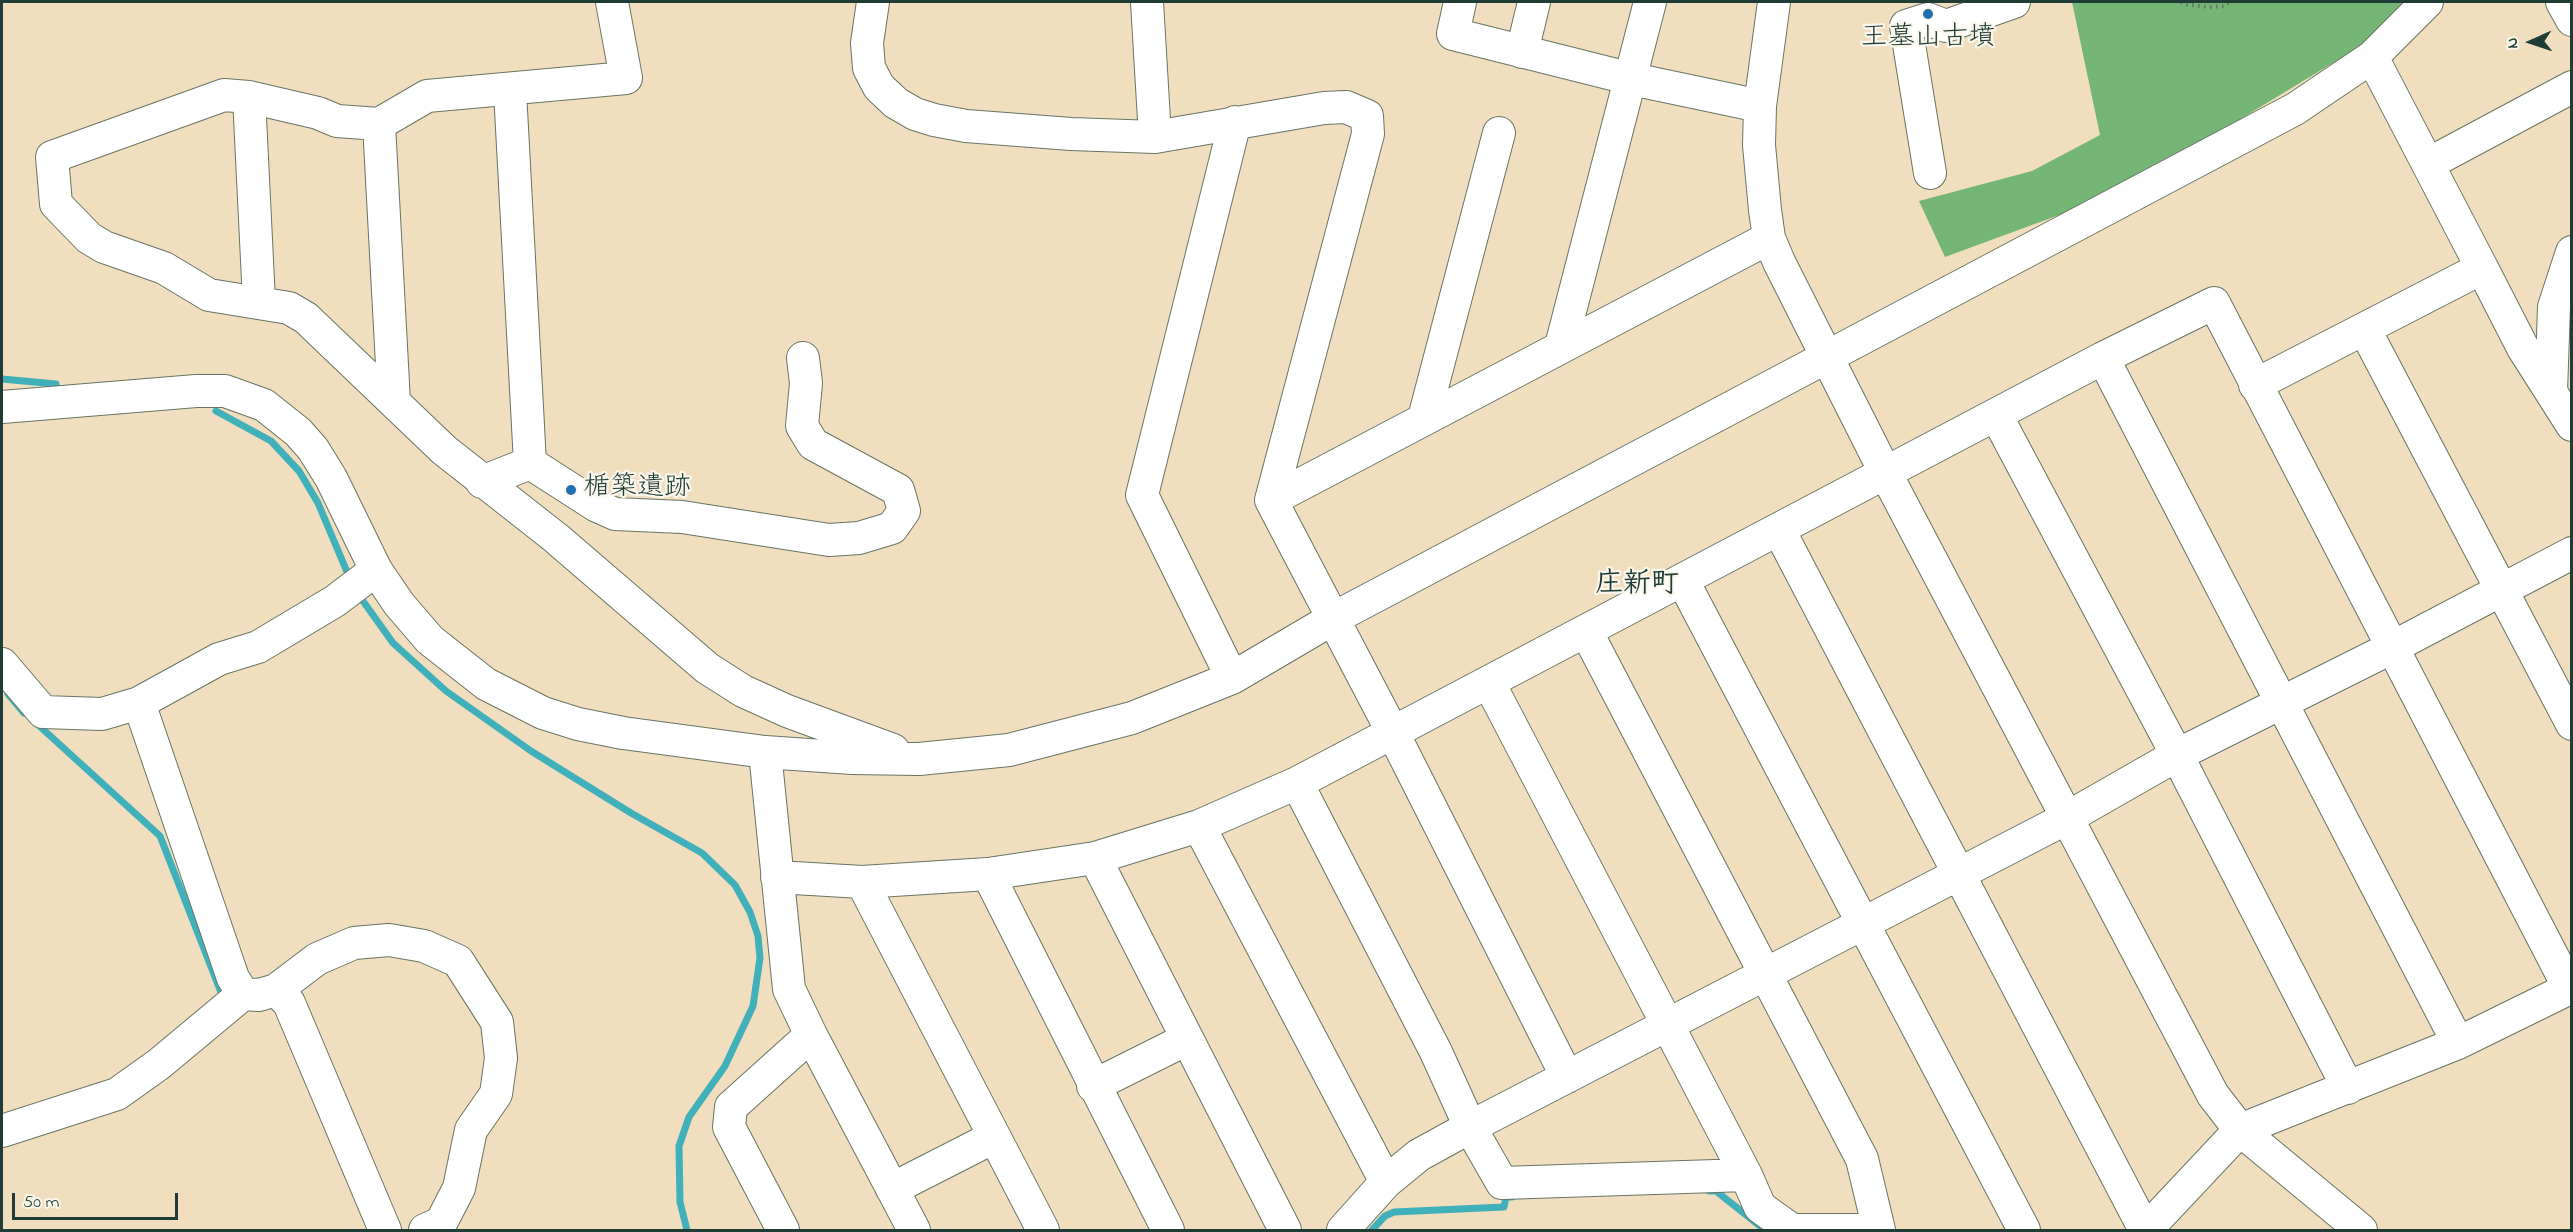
<!DOCTYPE html>
<html>
<head>
<meta charset="utf-8">
<style>
  body { margin:0 }
  #map { position:relative; width:2573px; height:1232px; overflow:hidden; background:#f1debe; font-family:"Indie Flower",sans-serif }
  canvas { display:block }
  .frame { position:absolute; inset:0; border:3px solid #1f3d34; pointer-events:none }
  .north { position:absolute; left:2501px; top:12px; width:60px; height:60px; -webkit-text-stroke:4px #fbf7ec; paint-order:stroke; rotate:267deg; font-size:16px; font-weight:700; line-height:24px; text-align:center; color:#1f3d34 }
  .north::after { content:''; display:block; margin:auto; width:21px; height:27px; background:#1f3d34; clip-path:polygon(50% 0,100% 100%,50% 72%,0 100%) }
  .scale { position:absolute; left:12px; top:1193px; width:166px; height:27px; box-sizing:border-box; border:3px solid #1f3d34; border-top:0; padding-left:8px; font-size:18px; line-height:21px; white-space:nowrap; color:#1f3d34; -webkit-text-stroke:4px #fbf7ec; paint-order:stroke }
</style>
</head>
<body>
<div id="map">
<canvas width="2573" height="1232"></canvas>
<div class="frame"></div>
<div class="north">N</div>
<div class="scale">50 m</div>
</div>
<script>
const ctx = document.querySelector('canvas').getContext('2d');
ctx.lineJoin = 'round';
function fillPath(path, color) { ctx.fillStyle = color; ctx.fill(path, 'evenodd'); }
const shape = rows => new Path2D(rows.map(r => 'M' + r).join(''));
function stroke(path, color, width, dash) { ctx.strokeStyle = color; ctx.lineWidth = width; ctx.lineCap = dash ? 'butt' : 'round'; ctx.setLineDash(dash || []); ctx.stroke(path); }
function label(font, color, halo, rows, align = 'center') {
  ctx.font = font + ' "Indie Flower","Klee One",sans-serif'; ctx.lineWidth = 4.5; ctx.setLineDash([]); ctx.textBaseline = 'middle'; ctx.strokeStyle = halo; ctx.fillStyle = color; for (const [text, x, y, turn = 0] of rows) {
    ctx.save(); ctx.translate(x, y); ctx.rotate((+turn || 0) * Math.PI / 180); ctx.textAlign = isNaN(turn) ? turn : align; if (halo) ctx.strokeText(text, 0, 0); ctx.fillText(text, 0, 0); ctx.restore();
  }
}
fillPath(shape([
  [2072,2,2404,2,2369,41,2224,129,2070,211,1945,257,1919,201,2032,171,2100,135]
]), '#75b576');
stroke(shape([
  [2,379,56,384],
  [216,411,271,441,299,471,318,503,350,579],
  [358,594,393,643,446,691,531,751,631,813,702,853,735,885,750,912,758,936,760,958,753,1006,725,1066,689,1117,679,1146,680,1202,687,1230],
  [8,694,24,713],
  [35,722,160,836,224,1000],
  [1709,1191,1716,1191,1765,1230],
  [1372,1230,1385,1216,1394,1212,1504,1207,1506,1197,1512,1197]
]), '#40b0ba', 7);
const minor = shape([
  [612,2,626,78,427,96,379,124,337,121,318,113,249,97,224,95,52,157,56,204,89,238,104,247,164,268,209,295,289,308,306,318,444,450,556,538,707,668,743,691,787,711,893,750],
  [873,2,867,43,869,68,879,87,896,103,915,114,934,120,966,126,1071,134,1155,137,1324,108,1346,107,1367,116,1368,134,1271,500,1392,731,1567,1077],
  [1147,2,1155,137],
  [1460,2,1453,34,1632,79,1760,106],
  [1774,2,1760,106,1759,145,1765,210,1769,238,1779,262,1886,474,2213,1095,2240,1130,2361,1230],
  [2562,2,2572,20],
  [1522,52,1534,2],
  [2372,57,2482,268],
  [249,97,259,301],
  [379,124,394,402],
  [2428,164,2572,87],
  [1930,173,1906,26,1928,19,1946,26,2014,2],
  [2365,330,2572,724],
  [1561,346,1650,2],
  [2103,358,2458,1043],
  [2255,385,2482,268,2523,348,2572,425],
  [2551,392,2554,307,2572,252],
  [2,407,196,391,225,391,264,405,298,432,313,449,331,478,376,570,399,604,430,640,486,684,543,713,578,724,623,733,765,752,852,758,919,759,1009,750,1132,718,1232,678,1334,618,2295,109,2372,57,2427,2],
  [1996,415,2177,755,2348,1088],
  [1424,418,1499,133],
  [530,463,597,506,615,514,682,517,829,540,859,538,892,528,904,511,898,490,813,444,802,426,806,383,803,358],
  [482,482,530,463,510,91],
  [1271,500,1769,238],
  [1779,530,2145,1230],
  [1683,581,2024,1230],
  [2,664,43,712,102,714,139,703,233,978,243,994],
  [1232,678,1142,495,1235,122],
  [1489,683,1746,1175],
  [139,703,219,659,258,647,335,601,376,570],
  [765,752,789,989,811,1035,731,1107,729,1127,783,1230],
  [1297,783,1436,1052,1470,1127,1502,1183,1746,1175,1760,1207,1792,1230,1879,1230,1862,1159,1586,631],
  [1199,826,1386,1182],
  [1095,858,1285,1230],
  [988,874,1168,1230],
  [777,877,862,882,988,874,1095,858,1199,826,1297,783,2103,358,2214,303,2569,988],
  [862,882,1043,1230],
  [276,990,289,1003,385,1230],
  [811,1035,914,1230],
  [1093,1086,1187,1039],
  [2,1131,117,1094,159,1064,243,994,259,995,276,990,317,959,354,943,389,940,424,946,458,961,497,1022,501,1058,496,1094,471,1130,459,1188,441,1223,425,1230],
  [892,1189,994,1137],
  [1343,1230,1386,1182,1419,1155,1470,1127,2065,819,2177,755,2391,648,2572,553],
  [2146,1230,2240,1130,2458,1043,2572,987]
]);
stroke(minor, '#687564', 34);
stroke(shape([
  [2181,2,2183,4,2209,7,2225,6,2230,2]
]), '#687564', 4, [1.5, 4.5]);
stroke(minor, '#fff', 32);
for (const [x, y, r, color] of [
  [1928,14,6,"#1f6fb2"],
  [571,490,6,"#1f6fb2"]
]) { const dot = new Path2D(); dot.arc(x, y, r, 0, 2 * Math.PI); ctx.fillStyle = color; ctx.fill(dot); stroke(dot, '#fbf7ec', 2); }
label('27px', '#1f3d34', '#fbf7ec', [
  ["王墓山古墳",1928,40],
  ["楯築遺跡",583,490,"left"]
]);
label('bold 28px', '#1f3d34', '#fbf7ec', [
  ["庄新町",1637,586]
]);
</script>
</body>
</html>
